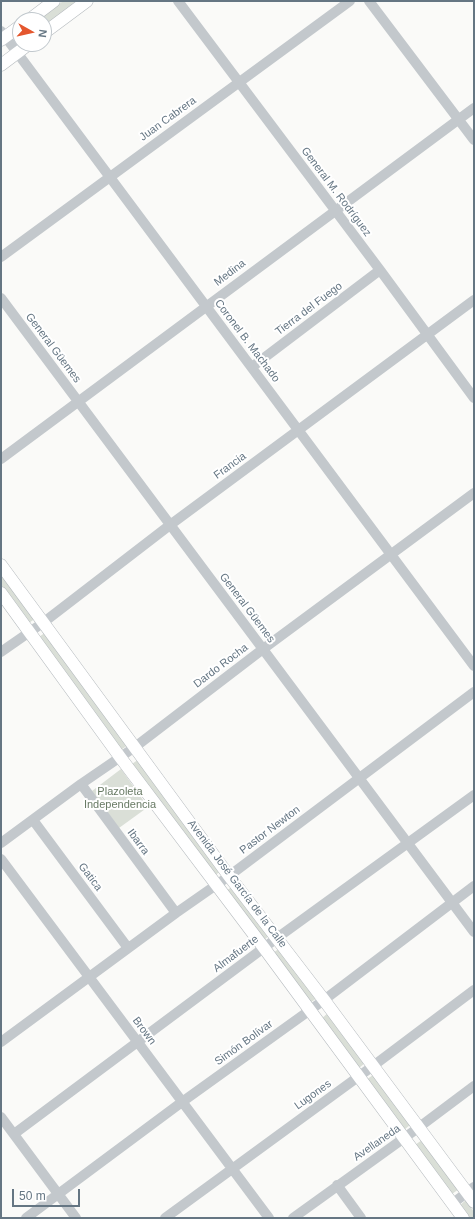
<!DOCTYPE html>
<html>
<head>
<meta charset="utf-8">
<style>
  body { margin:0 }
  #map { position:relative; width:475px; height:1219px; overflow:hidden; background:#fafaf8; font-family:Helvetica,sans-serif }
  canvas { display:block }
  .frame { position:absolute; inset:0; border:2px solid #657683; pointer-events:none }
  .north { position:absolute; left:12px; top:12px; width:40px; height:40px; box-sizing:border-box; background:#fff; border:1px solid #c1c8cd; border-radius:50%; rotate:98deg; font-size:11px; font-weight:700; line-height:16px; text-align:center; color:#657683 }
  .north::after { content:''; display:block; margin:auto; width:14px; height:18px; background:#e4572e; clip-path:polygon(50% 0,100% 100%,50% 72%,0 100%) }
  .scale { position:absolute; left:12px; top:1189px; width:68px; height:18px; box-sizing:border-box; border:2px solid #657683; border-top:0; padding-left:5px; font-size:12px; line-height:14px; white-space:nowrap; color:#657683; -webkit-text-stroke:3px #fff; paint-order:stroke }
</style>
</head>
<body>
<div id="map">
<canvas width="475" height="1219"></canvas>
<div class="frame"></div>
<div class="north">N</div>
<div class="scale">50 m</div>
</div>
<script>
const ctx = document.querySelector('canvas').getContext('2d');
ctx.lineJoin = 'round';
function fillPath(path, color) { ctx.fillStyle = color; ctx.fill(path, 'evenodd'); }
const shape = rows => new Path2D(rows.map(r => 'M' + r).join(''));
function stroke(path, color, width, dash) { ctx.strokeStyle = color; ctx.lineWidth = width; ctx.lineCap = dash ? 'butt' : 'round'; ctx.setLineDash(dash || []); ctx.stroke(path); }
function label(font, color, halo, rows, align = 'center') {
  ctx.font = font + ' Helvetica,sans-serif'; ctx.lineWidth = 4; ctx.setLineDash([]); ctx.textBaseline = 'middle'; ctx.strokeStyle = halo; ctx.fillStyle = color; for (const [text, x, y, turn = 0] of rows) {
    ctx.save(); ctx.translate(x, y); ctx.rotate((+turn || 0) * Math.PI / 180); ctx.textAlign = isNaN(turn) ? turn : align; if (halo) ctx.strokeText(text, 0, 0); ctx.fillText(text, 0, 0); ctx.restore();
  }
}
fillPath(shape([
  [63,1,77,1,44,26,44,20,39,20],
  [1,571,36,618,29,623,1,585],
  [46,632,128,745,121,750,39,637],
  [139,759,221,871,214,876,132,764],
  [121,769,148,807,119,828,92,791],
  [233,886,270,935,263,941,226,891],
  [280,948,317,998,310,1003,273,953],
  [328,1013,365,1063,359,1068,321,1019],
  [373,1075,410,1125,404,1130,366,1080],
  [422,1140,459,1189,452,1194,415,1145],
  [466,1200,474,1212,474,1218,468,1218,459,1206]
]), '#dadfd7');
const major = shape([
  [29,20,54,1],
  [44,33,87,1],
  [1,40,20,26],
  [1,65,29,44],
  [1,565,229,876,324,1000,474,1202],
  [1,593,120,757,264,948,463,1218]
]);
stroke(major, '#b5babe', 13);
stroke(shape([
  [178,1,380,270,474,398],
  [369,1,474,140],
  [1,31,474,666],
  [1,257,350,1],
  [1,298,474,932],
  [252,367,380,270],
  [1,459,474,108],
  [1,652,44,622,170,525,474,300],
  [81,784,176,913],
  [33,820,128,948],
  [1,843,81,784,135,747,263,649,474,493],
  [1,859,269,1218],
  [1,1042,176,913,229,876,474,692],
  [1,1117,76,1218],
  [14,1134,277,938,474,795],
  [337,1185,361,1218],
  [452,1204,474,1187],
  [26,1218,182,1102,324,1000,474,886],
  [165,1218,373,1066,474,990],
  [293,1218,418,1128,474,1086]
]), '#c3c8cc', 10);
stroke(major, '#fff', 12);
label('11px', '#657683', '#fff', [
  ["Juan Cabrera",168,119,-36],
  ["General M. Rodríguez",336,192,53],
  ["Medina",230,273,-37],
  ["Tierra del Fuego",309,309,-37],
  ["Coronel B. Machado",247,341,53],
  ["General Güemes",53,348,53],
  ["Francia",230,466,-36],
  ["General Güemes",247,608,53],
  ["Dardo Rocha",221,666,-37],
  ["Pastor Newton",270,830,-37],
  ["Ibarra",138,842,54],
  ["Gatica",90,877,53],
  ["Avenida José García de la Calle",237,884,53],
  ["Almafuerte",236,954,-37],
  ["Brown",144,1031,53],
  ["Simón Bolívar",244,1043,-36],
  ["Lugones",313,1095,-36],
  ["Avellaneda",377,1143,-35]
]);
label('11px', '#687a64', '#fff', [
  ["Plazoleta",120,792],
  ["Independencia",120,805]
]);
</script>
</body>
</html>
